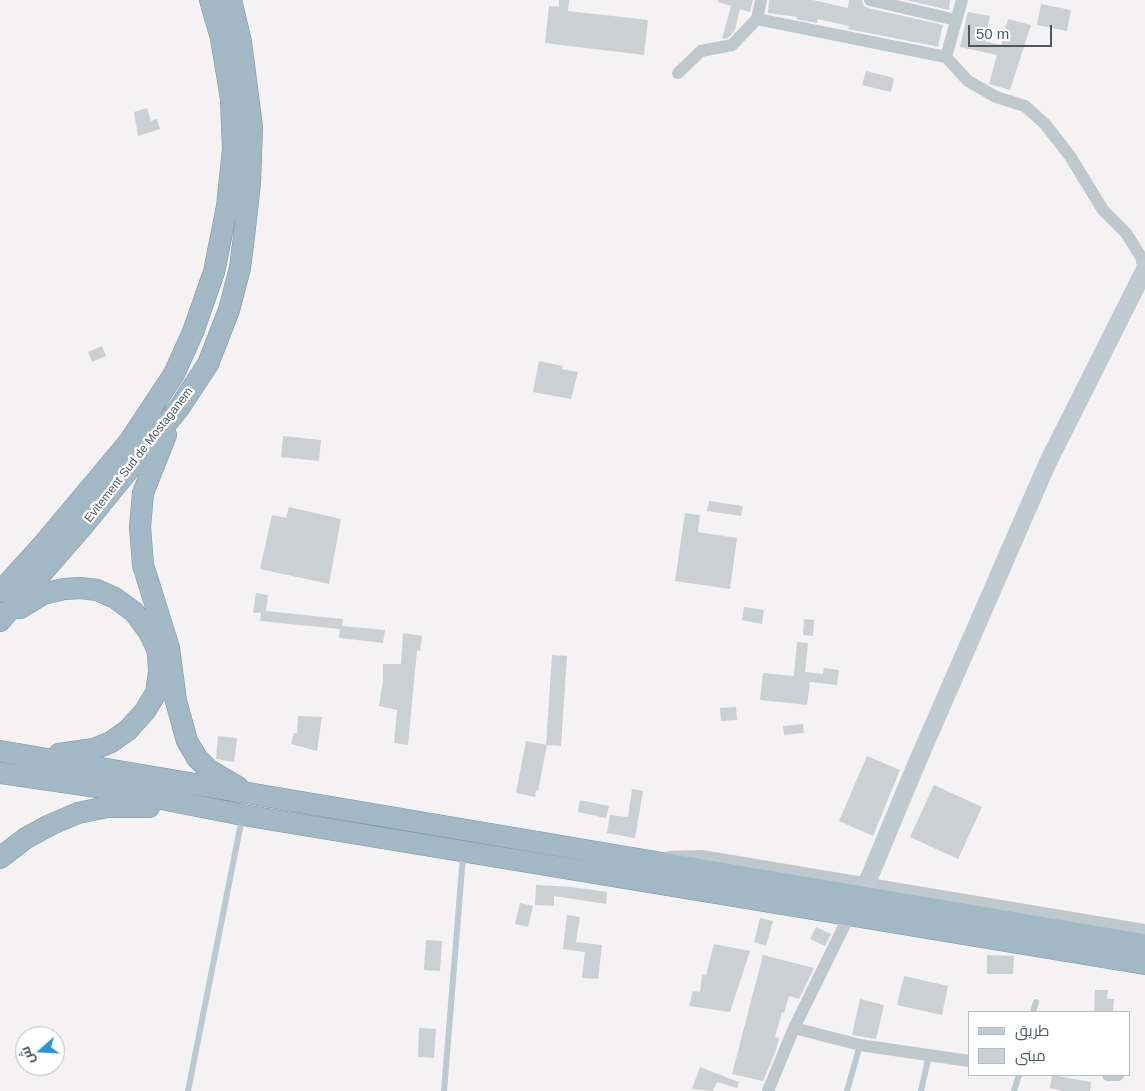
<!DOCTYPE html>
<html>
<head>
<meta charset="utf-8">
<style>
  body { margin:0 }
  #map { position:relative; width:1145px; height:1091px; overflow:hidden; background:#f4f2f2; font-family:Helvetica,Cairo,sans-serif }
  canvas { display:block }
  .legend { position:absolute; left:968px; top:1011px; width:162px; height:65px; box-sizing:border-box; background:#fff; border:1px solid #b7bcbe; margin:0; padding:6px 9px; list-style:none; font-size:15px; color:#4b585d }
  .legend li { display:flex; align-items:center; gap:10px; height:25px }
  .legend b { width:25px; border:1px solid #b7bcbe }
  .north { position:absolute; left:15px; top:1026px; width:50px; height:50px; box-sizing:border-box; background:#fff; border:1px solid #b7bcbe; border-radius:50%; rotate:251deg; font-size:14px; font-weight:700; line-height:20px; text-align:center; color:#4b585d }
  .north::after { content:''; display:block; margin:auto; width:18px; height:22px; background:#2f94d1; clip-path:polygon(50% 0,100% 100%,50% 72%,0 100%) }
  .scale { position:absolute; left:968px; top:25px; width:84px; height:22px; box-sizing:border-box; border:2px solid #4b585d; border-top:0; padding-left:6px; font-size:15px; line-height:18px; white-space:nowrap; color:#4b585d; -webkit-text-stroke:4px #fff; paint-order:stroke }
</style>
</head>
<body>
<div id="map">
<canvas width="1145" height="1091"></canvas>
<ul class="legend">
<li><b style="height:6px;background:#c0cbd1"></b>طريق</li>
<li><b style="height:14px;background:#ccd0d3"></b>مبنى</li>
</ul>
<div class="north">ش</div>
<div class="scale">50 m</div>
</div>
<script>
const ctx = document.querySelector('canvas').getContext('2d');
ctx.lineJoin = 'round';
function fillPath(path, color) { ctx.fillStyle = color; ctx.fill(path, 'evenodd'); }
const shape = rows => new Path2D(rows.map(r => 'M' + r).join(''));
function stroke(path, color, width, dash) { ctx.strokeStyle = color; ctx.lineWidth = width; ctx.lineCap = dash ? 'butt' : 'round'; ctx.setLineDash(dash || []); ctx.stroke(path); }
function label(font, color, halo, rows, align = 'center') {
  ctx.font = font + ' Helvetica,sans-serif'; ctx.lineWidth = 4.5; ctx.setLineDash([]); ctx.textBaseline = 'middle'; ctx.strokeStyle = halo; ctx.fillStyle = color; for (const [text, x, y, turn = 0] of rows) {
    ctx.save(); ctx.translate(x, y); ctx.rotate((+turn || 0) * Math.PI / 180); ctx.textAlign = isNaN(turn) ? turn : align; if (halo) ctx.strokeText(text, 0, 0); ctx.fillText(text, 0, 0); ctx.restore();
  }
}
fillPath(shape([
  [559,0,569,0,568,11,648,20,644,55,545,43,549,6,559,7],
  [718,0,753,0,750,12,740,9,735,30,728,38,722,39,731,6,718,2],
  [769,0,813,0,848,8,849,0,862,0,864,6,868,8,943,25,938,46,940,47,848,29,849,26,818,19,817,23,796,19,797,17,768,13],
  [906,0,950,0,949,10],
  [1041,4,1071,10,1067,31,1037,25],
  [968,12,990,16,985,41,1001,45,1008,19,1031,25,1010,90,989,84,997,55,960,47],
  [866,71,894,78,891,92,862,85],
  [147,108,151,121,157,119,160,129,138,136,134,112],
  [102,346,106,356,92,362,88,352],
  [539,361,563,366,562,369,578,372,571,399,533,392],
  [283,436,321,440,319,461,281,457],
  [709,501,743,506,741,516,707,511],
  [289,507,341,519,329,584,260,569,272,515,286,518],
  [685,513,700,515,698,532,737,538,730,589,675,581],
  [256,593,268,595,266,611,343,619,342,626,385,630,383,643,339,638,340,629,260,621,261,613,253,613],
  [744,607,764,610,762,624,742,620],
  [804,619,814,620,813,636,803,635],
  [403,633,422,636,420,651,417,650,408,745,394,743,397,710,379,706,383,680,383,664,401,664],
  [797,642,808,643,805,672,823,674,824,668,839,670,837,685,810,682,807,705,760,700,763,673,794,676],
  [552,655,567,656,561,746,546,745],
  [736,707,737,720,721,721,720,708],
  [298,716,322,717,317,751,291,744,294,733,297,733],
  [803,724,804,733,784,735,783,726],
  [218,736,237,738,234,762,216,759],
  [526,741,547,745,538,791,536,790,535,797,516,793],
  [867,756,900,770,873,836,839,821],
  [934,785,982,807,958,859,910,837],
  [632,789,643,791,635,838,607,833,610,815,628,817],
  [580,800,609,806,606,818,578,812],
  [536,885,572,887,607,892,606,904,554,896,554,906,535,905],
  [520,903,533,906,528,927,515,924],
  [567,915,580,917,576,942,602,945,598,979,582,978,585,952,563,949],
  [760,918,773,921,766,946,754,942],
  [816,927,831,934,825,946,810,939],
  [426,940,442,941,440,971,424,970],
  [714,944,750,951,730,1012,689,1006,693,991,700,992,702,974,706,975],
  [763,955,814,968,799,999,789,996,784,1013,782,1012,775,1037,779,1038,776,1050,763,1081,732,1074],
  [987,955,1014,956,1013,974,987,974],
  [904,976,948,986,942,1015,897,1005],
  [1095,990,1108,990,1107,999,1114,999,1113,1012,1094,1012],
  [860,999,884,1005,876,1039,852,1035],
  [419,1028,436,1029,434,1058,418,1057],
  [700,1067,739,1082,737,1088,717,1082,713,1091,692,1089],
  [1052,1075,1091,1082,1090,1091,1063,1091,1050,1088]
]), '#ccd0d3');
const trunk = shape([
  [166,435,143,493,140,527,143,565,169,648,176,701,187,741,197,758,209,770,238,787],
  [0,592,41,547,129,442,174,374,193,332,214,272,227,207,233,149,231,99,221,38,210,0],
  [20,608,43,594,64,589,80,588,97,590,115,598,134,612,149,632,158,651,159,672,156,693,145,711,128,730,111,742,94,749,59,754],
  [0,621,82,527,179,408,208,364,229,310,240,268,245,228,250,183,252,127,241,42,231,0],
  [0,751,1145,945],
  [0,773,111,789,243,815,1145,964],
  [0,858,26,838,50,825,78,813,107,807,149,807]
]);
stroke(trunk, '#7b97a6', 22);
stroke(shape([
  [1033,1012,1036,1002],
  [188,1091,242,818],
  [444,1091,463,856],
  [847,1091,860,1045],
  [921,1091,929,1055],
  [1014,1091,1019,1075]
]), '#bfc8cc', 6);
stroke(shape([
  [870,0,956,20],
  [757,19,946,57,962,0],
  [946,57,968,81,996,97,1025,106,1045,124,1070,156,1103,210,1126,233,1141,257,1145,273],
  [678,73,701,51,732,45,757,19,761,0],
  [669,857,702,856,1145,930],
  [794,1028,860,1045,969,1061],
  [1108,1075,1118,1075],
  [768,1091,794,1028,850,914]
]), '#bfc8cc', 12);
stroke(shape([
  [866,885,916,765,1048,462,1145,269]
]), '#c0cbd1', 18);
stroke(trunk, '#a2b8c4', 21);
label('12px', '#4b585d', '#fff', [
  ["Evitement Sud de Mostaganem",139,455,-52]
]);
</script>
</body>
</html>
